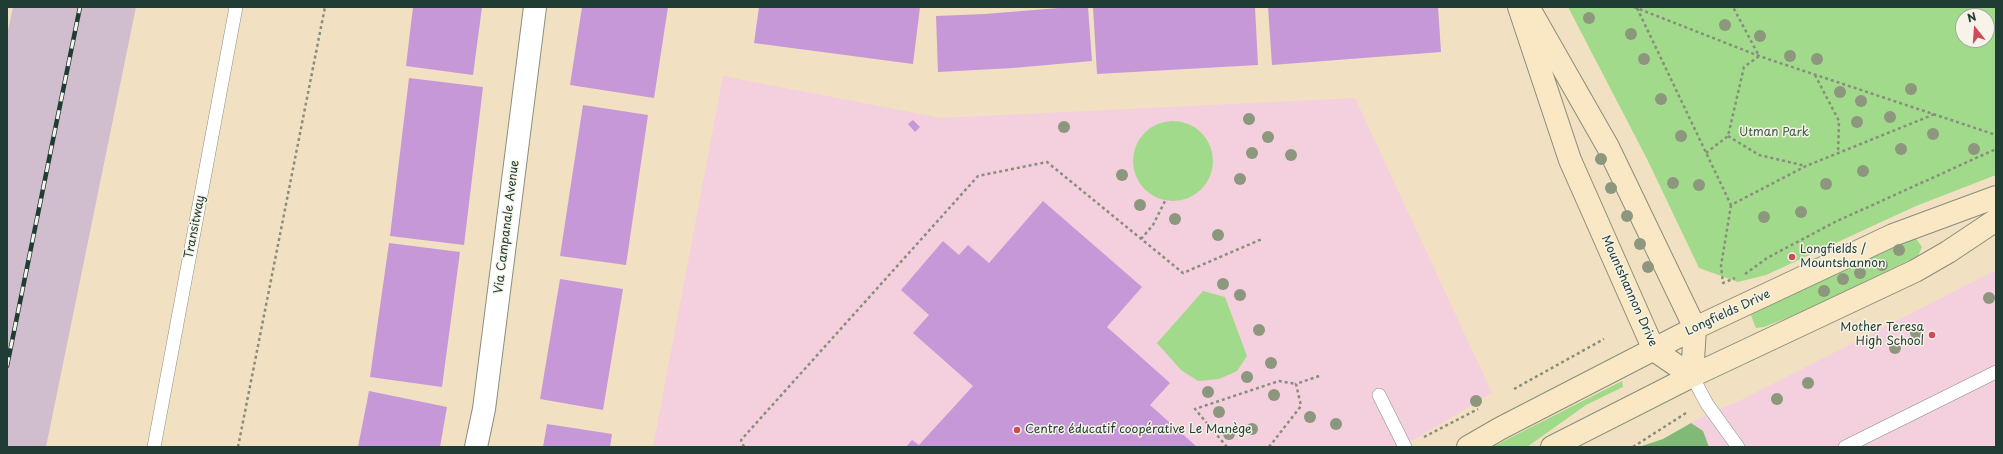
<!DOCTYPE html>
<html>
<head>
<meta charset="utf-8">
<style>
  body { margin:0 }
  #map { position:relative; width:2003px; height:454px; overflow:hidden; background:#f2e0c3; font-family:"Playpen Sans",sans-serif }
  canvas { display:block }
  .frame { position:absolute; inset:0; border:8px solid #1f3d34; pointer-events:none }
  .north { position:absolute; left:1955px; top:8px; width:40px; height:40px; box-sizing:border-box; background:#f7f3e8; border:1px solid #a1aaa0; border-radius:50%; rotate:343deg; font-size:11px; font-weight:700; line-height:16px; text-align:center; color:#1f3d34 }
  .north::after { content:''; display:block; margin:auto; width:14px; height:18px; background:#d1495b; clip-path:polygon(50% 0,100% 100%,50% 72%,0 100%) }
</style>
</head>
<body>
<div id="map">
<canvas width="2003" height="454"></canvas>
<div class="frame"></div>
<div class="north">N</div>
</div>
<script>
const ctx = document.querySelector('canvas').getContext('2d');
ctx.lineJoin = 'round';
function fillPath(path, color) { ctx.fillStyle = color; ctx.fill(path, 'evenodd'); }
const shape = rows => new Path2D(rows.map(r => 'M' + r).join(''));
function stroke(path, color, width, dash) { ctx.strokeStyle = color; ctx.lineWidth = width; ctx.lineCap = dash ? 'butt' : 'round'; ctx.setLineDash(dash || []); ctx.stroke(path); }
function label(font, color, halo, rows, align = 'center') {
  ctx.font = font + ' "Playpen Sans",sans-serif'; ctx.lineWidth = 3; ctx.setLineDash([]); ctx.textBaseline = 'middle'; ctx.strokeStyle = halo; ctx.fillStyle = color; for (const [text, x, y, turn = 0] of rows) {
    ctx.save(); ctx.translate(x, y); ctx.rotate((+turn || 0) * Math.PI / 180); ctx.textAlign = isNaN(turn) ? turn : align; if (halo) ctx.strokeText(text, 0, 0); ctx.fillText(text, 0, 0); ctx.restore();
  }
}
fillPath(shape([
  [723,76,941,118,1355,98,1492,393,1402,447,653,447],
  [1996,270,1996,447,1711,447,1689,423,1741,400]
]), '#f4cfdd');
fillPath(shape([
  [13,7,136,7,46,447,7,447,7,35]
]), '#d0bdcd');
fillPath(shape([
  [1568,7,1996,7,1996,175,1916,206,1766,275,1738,282,1699,268,1647,159],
  [1963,16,1987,16,1987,40,1963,40],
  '1133 161a40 40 0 1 1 80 0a40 40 0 1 1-80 0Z',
  [1915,237,1922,247,1918,256,1807,310,1764,327,1756,328,1755,326,1751,315,1755,313,1908,238],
  [1203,291,1225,297,1247,356,1237,371,1219,379,1198,381,1181,370,1157,343],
  [1622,381,1623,387,1586,405,1527,447,1492,447]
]), '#a2da8b');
fillPath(shape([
  [1691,423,1703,431,1709,447,1639,447,1663,439]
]), '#81ba77');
fillPath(shape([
  [413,7,482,7,473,75,406,66],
  [582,7,668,7,654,98,570,85],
  [759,7,920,7,913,64,754,43],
  [1071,7,1088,7,1092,61,1013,68,938,72,936,16,985,14],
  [1093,7,1255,7,1258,65,1097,74],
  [1268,7,1438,7,1441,52,1272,65],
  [409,78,483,87,464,245,390,236],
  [583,105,648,115,626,265,560,256],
  [913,120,920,127,915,132,908,124],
  [1043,201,1142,287,1107,327,1170,383,1150,405,1197,447,906,447,912,440,919,445,973,386,913,333,929,315,901,290,943,241,959,255,968,245,989,263],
  [389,243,460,252,442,387,370,377],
  [560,279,623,289,603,410,540,399],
  [369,391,447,407,440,447,358,447],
  [547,424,612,434,610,447,543,447]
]), '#c698d7');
const lane = shape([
  [1692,376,1707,404,1738,447],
  [1379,395,1405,447],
  [154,447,236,7],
  [1845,447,1996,372]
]);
const street = shape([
  [476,447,484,409,535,7]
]);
const secondary = shape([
  [1519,7,1570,160,1654,350,1692,376],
  [1531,12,1608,147,1695,328,1692,376],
  [1468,447,1501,428,1695,328,1893,235,1996,197],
  [1552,447,1692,376,1915,271,1948,252,1996,220]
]);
stroke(lane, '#888e7c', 14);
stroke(street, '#888e7c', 24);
stroke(secondary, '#888e7c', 24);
stroke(shape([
  [1634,7,1759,56,1996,135],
  [1637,8,1731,205,1806,166,1935,114],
  [1815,75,1839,121,1838,154],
  [1728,136,1759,155,1806,166],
  [1706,153,1728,136,1744,67,1759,56,1733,7],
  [1731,205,1721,266,1723,283,1735,278],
  [1141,239,1153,225,1165,201],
  [1745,274,1767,258,1835,222,1996,149],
  [1514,389,1604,339],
  [1424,437,1478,409],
  [238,447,325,7],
  [744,447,741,440,978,176,1047,162,1183,273,1262,239],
  [1227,447,1195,409,1279,381,1296,384],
  [1269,447,1301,406,1296,384,1322,375],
  [1633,447,1686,413]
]), '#888e7c', 2.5, [3, 3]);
stroke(lane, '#fff', 13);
stroke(street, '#fff', 22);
stroke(secondary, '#fae7c3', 22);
const rail = shape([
  [7,366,80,7]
]);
stroke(rail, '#1f3d34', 4.5);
stroke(rail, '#f7f3e8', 3, [9]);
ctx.fillStyle = '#8c977e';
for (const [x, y] of [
  [1589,18],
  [1725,25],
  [1631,34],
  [1760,36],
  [1790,56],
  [1644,59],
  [1817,59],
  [1911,89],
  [1840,92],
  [1661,99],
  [1861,101],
  [1890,117],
  [1249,119],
  [1857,122],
  [1064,127],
  [1933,134],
  [1681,136],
  [1268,137],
  [1901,149],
  [1974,149],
  [1252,153],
  [1291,155],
  [1601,159],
  [1863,171],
  [1122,175],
  [1240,179],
  [1673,183],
  [1826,184],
  [1699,185],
  [1611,188],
  [1140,205],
  [1801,212],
  [1627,216],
  [1764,217],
  [1175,219],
  [1218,235],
  [1640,244],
  [1899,250],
  [1882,265],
  [1648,267],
  [1860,273],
  [1843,279],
  [1223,284],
  [1824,291],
  [1240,295],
  [1989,298],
  [1259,330],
  [1916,333],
  [1895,348],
  [1271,363],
  [1247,377],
  [1808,383],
  [1208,392],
  [1274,395],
  [1777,399],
  [1476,401],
  [1219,412],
  [1310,417],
  [1336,424],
  [1252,429],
  [1229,434]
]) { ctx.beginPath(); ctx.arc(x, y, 6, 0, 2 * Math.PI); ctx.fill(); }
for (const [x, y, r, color] of [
  [1792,257,4,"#d1495b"],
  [1932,335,4,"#d1495b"],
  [1017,430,4,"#d1495b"]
]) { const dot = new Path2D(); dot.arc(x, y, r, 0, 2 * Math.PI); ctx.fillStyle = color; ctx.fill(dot); stroke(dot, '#f7f3e8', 1.5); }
label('12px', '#395c45', '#f7f3e8', [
  ["Utman Park",1774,133]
]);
label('12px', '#1f3d34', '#f7f3e8', [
  ["Transitway",195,227,-79],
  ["Via Campanale Avenue",507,227,-83],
  ["Mountshannon Drive",1629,291,66],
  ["Longfields Drive",1728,313,-25]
]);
label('12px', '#1f3d34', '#f7f3e8', [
  ["Longfields /",1800,250],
  ["Mountshannon",1800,264],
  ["Mother Teresa",1924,328,"right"],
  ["High School",1924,342,"right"],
  ["Centre éducatif coopérative Le Manège",1025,430]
], 'left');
</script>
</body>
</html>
